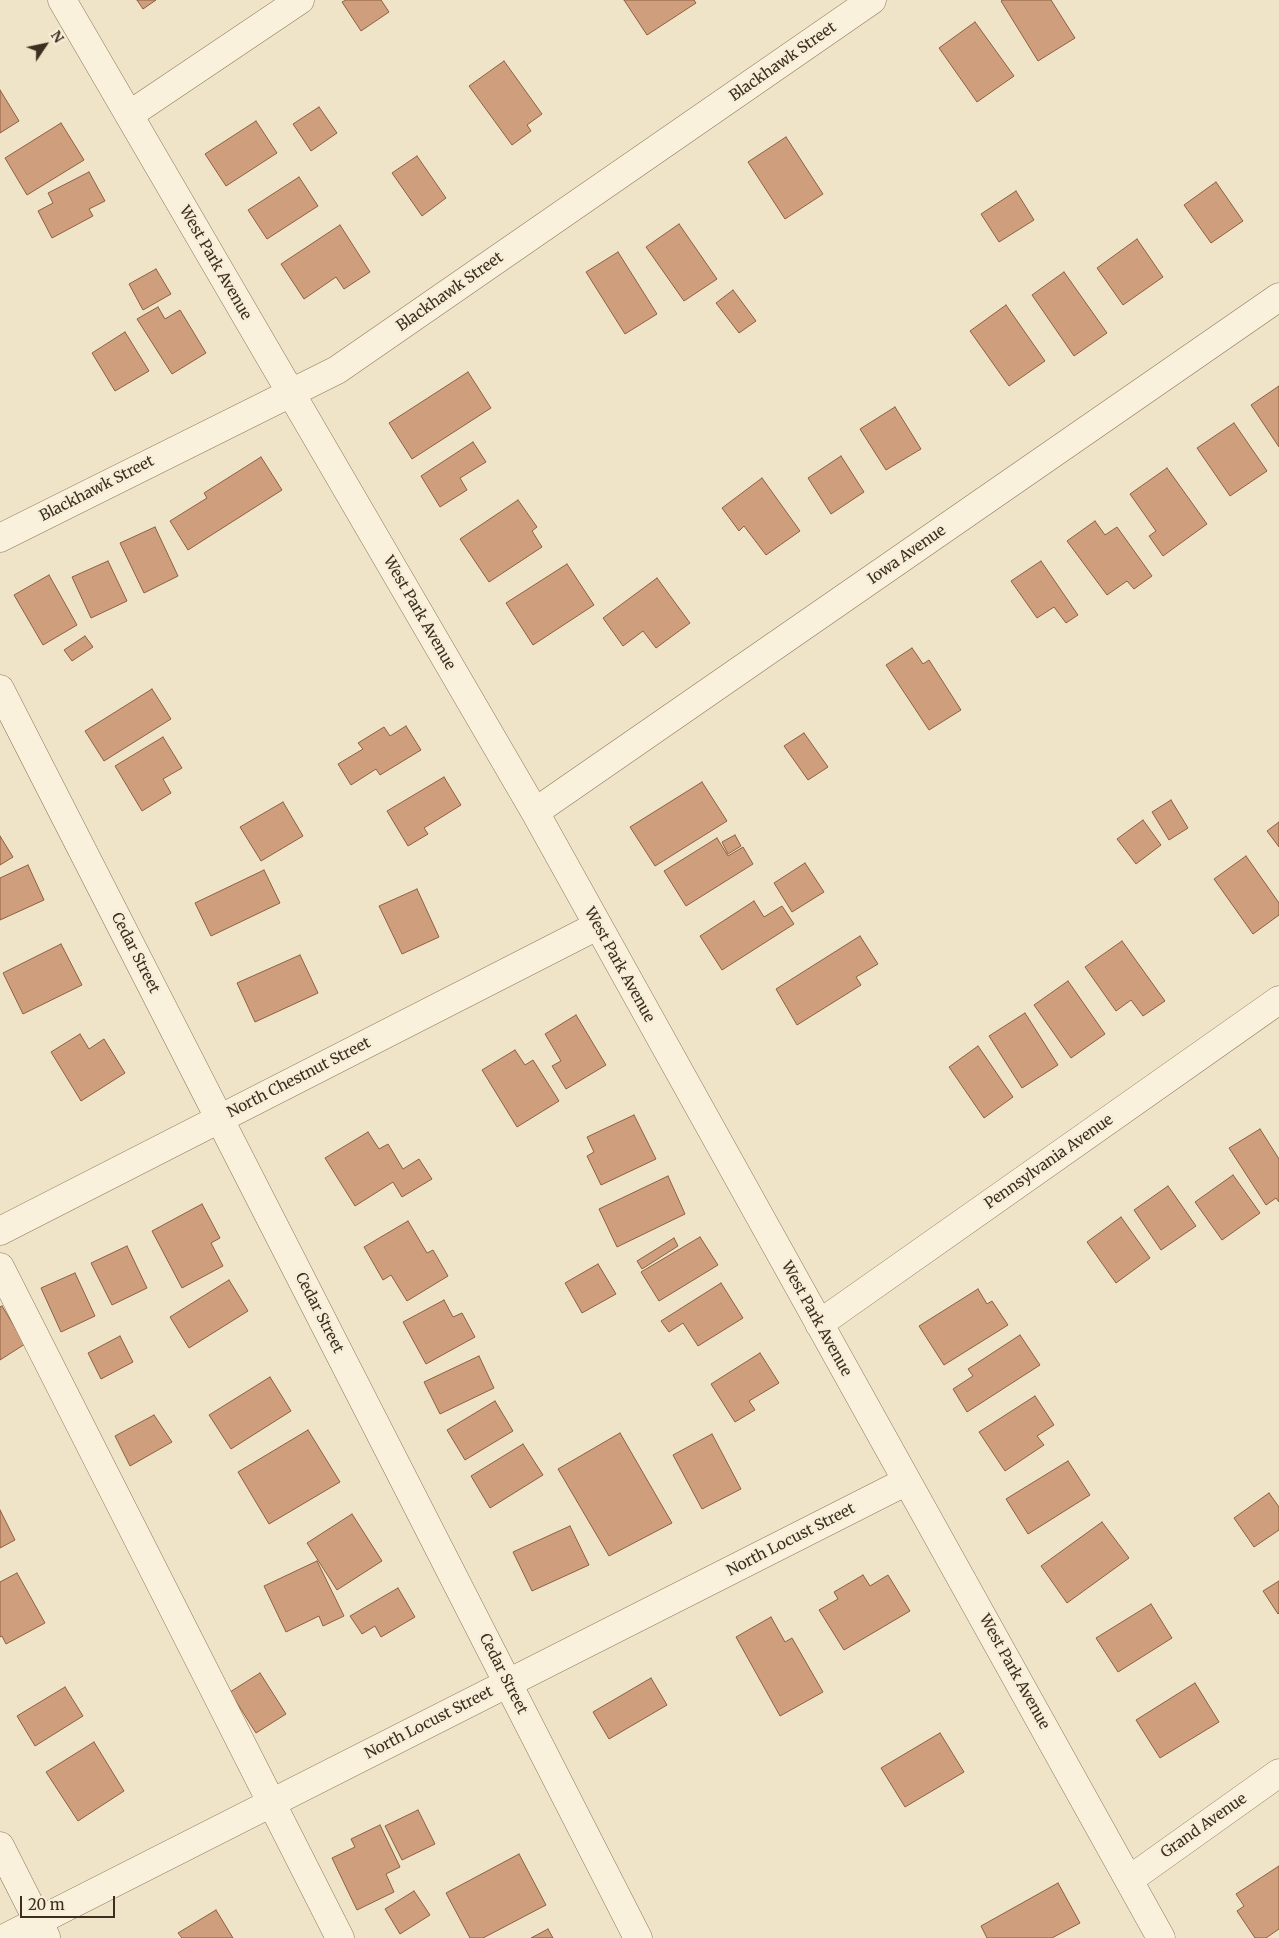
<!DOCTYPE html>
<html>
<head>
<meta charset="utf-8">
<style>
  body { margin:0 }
  #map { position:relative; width:1279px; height:1938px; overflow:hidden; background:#f0e4c8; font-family:Merriweather,serif }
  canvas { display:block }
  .north { position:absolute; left:20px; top:20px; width:50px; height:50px; -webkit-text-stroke:4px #f7eed8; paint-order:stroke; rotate:56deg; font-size:14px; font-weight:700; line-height:20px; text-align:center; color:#3d2e20 }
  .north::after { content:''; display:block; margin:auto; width:18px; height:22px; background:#3d2e20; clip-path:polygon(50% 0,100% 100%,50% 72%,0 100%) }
  .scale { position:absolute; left:20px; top:1896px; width:95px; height:22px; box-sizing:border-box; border:2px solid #3d2e20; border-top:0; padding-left:6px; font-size:15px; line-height:18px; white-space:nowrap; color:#3d2e20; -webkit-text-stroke:4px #f7eed8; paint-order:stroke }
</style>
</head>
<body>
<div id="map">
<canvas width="1279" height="1938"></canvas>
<div class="north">N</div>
<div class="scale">20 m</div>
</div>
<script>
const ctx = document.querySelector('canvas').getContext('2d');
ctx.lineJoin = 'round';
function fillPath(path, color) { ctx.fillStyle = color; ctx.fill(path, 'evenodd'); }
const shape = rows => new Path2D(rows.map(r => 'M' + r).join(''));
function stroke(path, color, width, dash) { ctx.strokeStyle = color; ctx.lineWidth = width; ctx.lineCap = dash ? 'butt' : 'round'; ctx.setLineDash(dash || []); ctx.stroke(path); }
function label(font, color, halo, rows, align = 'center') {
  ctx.font = font + ' Merriweather,serif'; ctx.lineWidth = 5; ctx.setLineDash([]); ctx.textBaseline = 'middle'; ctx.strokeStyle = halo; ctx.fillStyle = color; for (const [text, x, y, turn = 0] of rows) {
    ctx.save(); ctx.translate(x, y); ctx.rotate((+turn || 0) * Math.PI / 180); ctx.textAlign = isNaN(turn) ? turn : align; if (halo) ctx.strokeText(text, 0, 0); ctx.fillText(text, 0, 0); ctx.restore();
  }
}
const building = shape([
  [137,0,156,0,143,9,137,0],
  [346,0,381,0,389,12,361,31,342,2,346,0],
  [624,0,694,0,696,3,647,35,624,0],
  [1003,0,1051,0,1075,38,1038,61,1001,1,1003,0],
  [975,22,1014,76,977,102,939,48,975,22],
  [504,61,542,114,527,125,531,131,512,145,469,86,504,61],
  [0,90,19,121,0,133,0,90],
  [319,107,337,133,311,151,293,124,319,107],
  [256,121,277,153,226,186,205,154,256,121],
  [61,123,84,160,27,195,5,158,61,123],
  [786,137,823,194,785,219,748,162,786,137],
  [417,156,446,198,422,216,392,173,417,156],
  [89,172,105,201,89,209,93,216,52,238,38,211,53,203,48,193,89,172],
  [299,177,318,206,267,239,248,210,299,177],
  [1216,182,1243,221,1211,243,1184,205,1216,182],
  [1016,191,1034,220,999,242,981,214,1016,191],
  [679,224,717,279,684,301,646,247,679,224],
  [340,225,370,272,344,289,336,277,304,299,281,264,340,225],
  [1137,239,1163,277,1123,305,1097,268,1137,239],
  [618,252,657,314,625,334,586,272,618,252],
  [156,269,171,294,143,310,129,284,156,269],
  [1064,272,1107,333,1074,356,1032,295,1064,272],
  [733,290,756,321,739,333,716,303,733,290],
  [1006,305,1045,361,1009,386,970,331,1006,305],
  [158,307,165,319,180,310,206,353,172,374,137,319,158,307],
  [125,332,149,371,115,391,92,353,125,332],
  [468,372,491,408,412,459,389,423,468,372],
  [1279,386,1279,447,1251,405,1279,386],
  [895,407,921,449,886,470,860,429,895,407],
  [1234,423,1267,471,1230,496,1197,448,1234,423],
  [473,442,486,462,460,478,467,490,440,507,421,476,473,442],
  [841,456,864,492,831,514,808,478,841,456],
  [261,457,282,490,188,550,170,521,207,498,204,493,261,457],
  [1167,468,1207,524,1163,556,1149,536,1156,531,1130,494,1167,468],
  [762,478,800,531,766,555,744,526,739,531,722,508,762,478],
  [518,500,537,527,532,531,542,547,489,582,460,539,518,500],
  [1095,521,1105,535,1117,527,1152,576,1134,589,1127,581,1107,595,1067,541,1095,521],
  [155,527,178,576,144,593,120,543,155,527],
  [108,561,127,601,91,618,72,577,108,561],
  [1041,561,1078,615,1066,623,1054,607,1037,618,1011,581,1041,561],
  [567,564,594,605,533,645,506,603,567,564],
  [49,575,77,625,43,645,14,595,49,575],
  [657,578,690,623,656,648,643,631,623,646,603,618,657,578],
  [85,636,93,647,72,661,64,650,85,636],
  [912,648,923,664,929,660,961,710,929,730,886,665,912,648],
  [152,689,171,719,104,761,85,731,152,689],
  [406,726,421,750,380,775,376,769,351,785,338,764,363,749,358,743,384,727,390,736,406,726],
  [804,733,828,767,808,780,784,746,804,733],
  [163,737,182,768,163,779,171,793,142,811,115,766,163,737],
  [444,777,461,805,424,828,428,834,408,846,387,811,444,777],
  [702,782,727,821,655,866,630,827,702,782],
  [1171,800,1188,828,1169,840,1152,812,1171,800],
  [283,802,303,836,261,861,240,827,283,802],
  [1143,820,1161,845,1136,864,1117,839,1143,820],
  [1279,822,1279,847,1267,831,1279,822],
  [735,835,741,846,728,854,722,842,735,835],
  [0,836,13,857,0,865,0,836],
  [717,838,728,856,743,847,753,864,686,906,664,871,717,838],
  [1246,856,1279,903,1279,915,1253,934,1214,879,1246,856],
  [805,863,824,892,792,912,774,883,805,863],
  [28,865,44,900,0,920,0,878,28,865],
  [264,870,280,903,211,936,195,903,264,870],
  [417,889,439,937,402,954,379,906,417,889],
  [754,901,764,917,782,906,794,924,722,970,700,936,754,901],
  [860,936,878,964,856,977,861,985,797,1025,776,989,860,936],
  [1122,941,1165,1001,1143,1016,1131,1000,1116,1011,1085,967,1122,941],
  [61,944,82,985,23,1014,3,973,61,944],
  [300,955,318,993,255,1022,237,983,300,955],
  [1068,981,1105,1034,1071,1058,1034,1005,1068,981],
  [1025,1013,1058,1065,1022,1088,989,1036,1025,1013],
  [576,1015,606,1065,566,1089,552,1066,561,1061,545,1034,576,1015],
  [80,1034,89,1049,104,1039,125,1073,81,1101,51,1052,80,1034],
  [978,1046,1013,1097,984,1118,949,1067,978,1046],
  [515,1050,525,1065,533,1060,559,1101,517,1127,482,1070,515,1050],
  [634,1115,656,1159,601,1185,587,1156,594,1152,587,1137,634,1115],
  [1260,1129,1279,1159,1279,1202,1276,1198,1266,1205,1229,1148,1260,1129],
  [368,1132,379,1149,388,1144,403,1169,419,1159,432,1179,402,1197,393,1182,355,1206,325,1158,368,1132],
  [1233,1175,1260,1213,1222,1240,1195,1202,1233,1175],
  [668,1176,685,1214,617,1247,599,1209,668,1176],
  [1168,1186,1196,1226,1161,1250,1134,1210,1168,1186],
  [202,1204,220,1238,211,1243,223,1266,182,1288,152,1231,202,1204],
  [1121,1217,1150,1258,1116,1283,1087,1242,1121,1217],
  [408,1221,427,1253,433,1250,448,1276,407,1301,391,1275,383,1280,364,1247,408,1221],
  [700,1237,718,1265,659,1301,641,1272,700,1237],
  [674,1238,678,1246,642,1269,637,1261,674,1238],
  [127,1246,147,1288,112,1305,91,1263,127,1246],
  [598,1264,616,1294,582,1313,565,1283,598,1264],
  [75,1273,95,1316,61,1332,41,1288,75,1273],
  [229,1280,248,1311,189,1348,170,1317,229,1280],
  [721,1283,743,1318,698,1346,683,1323,669,1332,661,1321,721,1283],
  [978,1289,987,1304,992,1301,1008,1325,944,1365,919,1326,978,1289],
  [444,1300,453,1317,462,1313,475,1337,426,1364,403,1322,444,1300],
  [2,1306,25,1344,0,1360,0,1307,2,1306],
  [1020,1335,1040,1365,967,1412,953,1389,973,1376,968,1369,1020,1335],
  [120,1336,133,1362,101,1379,88,1353,120,1336],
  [760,1353,779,1383,749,1401,755,1410,735,1422,711,1384,760,1353],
  [479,1356,494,1388,440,1414,424,1382,479,1356],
  [270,1377,291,1411,231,1449,209,1415,270,1377],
  [1035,1396,1054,1425,1037,1436,1044,1445,1005,1471,979,1432,1035,1396],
  [495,1401,513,1431,465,1460,447,1430,495,1401],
  [154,1415,172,1442,130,1466,115,1436,154,1415],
  [308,1430,340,1482,269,1524,238,1472,308,1430],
  [620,1433,672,1523,609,1556,558,1469,620,1433],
  [712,1434,741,1489,702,1509,673,1455,712,1434],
  [523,1444,543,1475,490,1508,471,1476,523,1444],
  [1068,1461,1090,1495,1028,1534,1006,1499,1068,1461],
  [1269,1493,1279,1507,1279,1530,1254,1547,1234,1518,1269,1493],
  [0,1510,15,1540,0,1548,0,1510],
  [352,1514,382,1561,337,1590,307,1543,352,1514],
  [1102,1522,1129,1558,1067,1603,1041,1566,1102,1522],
  [570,1526,589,1565,532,1591,513,1552,570,1526],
  [317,1561,344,1616,323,1626,319,1616,286,1632,264,1586,317,1561],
  [17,1573,45,1623,6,1644,2,1636,0,1637,0,1582,17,1573],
  [863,1575,870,1586,888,1575,910,1611,844,1650,819,1610,838,1599,834,1592,863,1575],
  [1279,1581,1279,1613,1278,1614,1263,1591,1279,1581],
  [398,1588,415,1617,381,1637,375,1626,362,1634,350,1616,398,1588],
  [1151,1604,1172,1638,1118,1672,1096,1638,1151,1604],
  [771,1617,785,1642,792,1638,823,1692,780,1716,736,1637,771,1617],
  [260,1673,286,1714,256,1733,230,1692,260,1673],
  [651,1678,667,1705,609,1739,593,1712,651,1678],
  [1195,1683,1219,1722,1160,1758,1136,1720,1195,1683],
  [65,1687,83,1716,35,1746,17,1716,65,1687],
  [940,1733,964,1772,905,1807,881,1768,940,1733],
  [94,1742,124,1791,78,1821,46,1772,94,1742],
  [418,1810,435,1844,402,1860,385,1826,418,1810],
  [380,1825,400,1867,386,1874,394,1892,357,1910,332,1858,355,1847,351,1839,380,1825],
  [519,1854,546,1905,483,1938,470,1938,446,1893,519,1854],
  [1279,1866,1279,1929,1266,1938,1255,1938,1237,1911,1244,1906,1236,1894,1279,1866],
  [1058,1883,1080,1923,1052,1938,987,1938,981,1926,1058,1883],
  [414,1891,430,1915,400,1934,385,1909,414,1891],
  [216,1910,233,1938,182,1938,178,1933,216,1910],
  [548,1929,553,1938,531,1938,548,1929]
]);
fillPath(building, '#cf9f7d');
stroke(building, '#8d5f41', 1);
const minor = shape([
  [62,0,535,812,1161,1938],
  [129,115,300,0],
  [0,538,337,370,872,0],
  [0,689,638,1938],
  [535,812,1279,297],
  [0,1231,597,926],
  [0,1267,340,1938],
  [819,1324,1279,1000],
  [0,1846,46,1937],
  [1129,1880,1279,1773],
  [5,1938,907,1481]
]);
stroke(minor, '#8d765c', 29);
stroke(minor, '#faf1dc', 28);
label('15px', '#3d2e20', '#f7eed8', [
  ["Blackhawk Street",783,62,-35],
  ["West Park Avenue",215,263,60],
  ["Blackhawk Street",450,292,-35],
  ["Blackhawk Street",97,489,-27],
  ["Iowa Avenue",907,555,-35],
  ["West Park Avenue",419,613,60],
  ["Cedar Street",135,953,63],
  ["West Park Avenue",619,965,61],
  ["North Chestnut Street",299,1078,-27],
  ["Pennsylvania Avenue",1049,1162,-35],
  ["Cedar Street",319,1313,63],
  ["West Park Avenue",816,1319,61],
  ["North Locust Street",791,1540,-27],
  ["West Park Avenue",1014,1672,61],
  ["Cedar Street",503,1674,63],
  ["North Locust Street",429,1723,-27],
  ["Grand Avenue",1204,1826,-35]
]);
</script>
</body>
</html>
